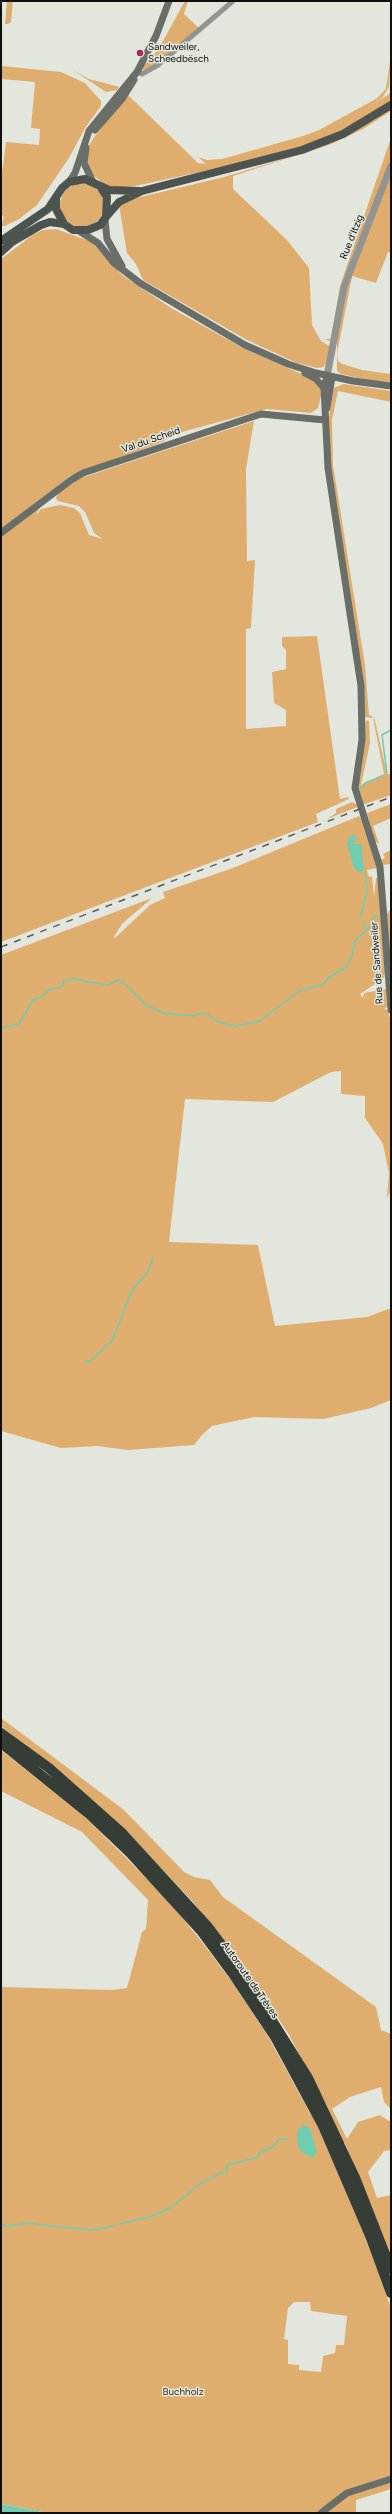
<!DOCTYPE html>
<html>
<head>
<meta charset="utf-8">
<style>
  body { margin:0 }
  #map { position:relative; width:392px; height:2514px; overflow:hidden; background:#e3e6dc; font-family:Figtree,sans-serif }
  canvas { display:block }
  .frame { position:absolute; inset:0; border:2px solid #0f100d; pointer-events:none }
</style>
</head>
<body>
<div id="map">
<canvas width="392" height="2514"></canvas>
<div class="frame"></div>
</div>
<script>
const ctx = document.querySelector('canvas').getContext('2d');
ctx.lineJoin = 'round';
function fillPath(path, color) { ctx.fillStyle = color; ctx.fill(path, 'evenodd'); }
const shape = rows => new Path2D(rows.map(r => 'M' + r).join(''));
function stroke(path, color, width, dash) { ctx.strokeStyle = color; ctx.lineWidth = width; ctx.lineCap = dash ? 'butt' : 'round'; ctx.setLineDash(dash || []); ctx.stroke(path); }
function label(font, color, halo, rows, align = 'center') {
  ctx.font = font + ' Figtree,sans-serif'; ctx.lineWidth = 3; ctx.setLineDash([]); ctx.textBaseline = 'middle'; ctx.strokeStyle = halo; ctx.fillStyle = color; for (const [text, x, y, turn = 0] of rows) {
    ctx.save(); ctx.translate(x, y); ctx.rotate((+turn || 0) * Math.PI / 180); ctx.textAlign = isNaN(turn) ? turn : align; if (halo) ctx.strokeText(text, 0, 0); ctx.fillText(text, 0, 0); ctx.restore();
  }
}
fillPath(shape([
  [7,1,13,1,11,22,8,24,5,24],
  [185,1,188,1,184,14,199,28,166,57,145,71,142,68,158,50],
  [391,55,389,87,382,98,368,107,388,95,391,91,391,101,337,133,307,146,214,169,135,186,119,188,107,186,89,172,86,163,88,147,95,136,128,95,198,163,206,164,198,157,207,160,222,159,303,136,319,130,376,99,386,89],
  [2,66,61,72,85,83,101,101,101,106,85,128,69,158,37,205,19,219,5,226,1,226,4,217,1,214,1,181,6,142,39,145,40,129,31,128,35,82,1,79],
  [73,70,89,79,119,87,117,90,106,92],
  [391,108,391,111,363,129,329,145,233,176,233,189,287,240,309,268,312,325,321,341,332,348,324,367,317,368,297,363,247,340,143,280,136,264,127,253,119,205,124,201,224,177,314,150],
  [391,138,391,253,388,252,376,283,352,276,337,354,338,361,342,364,362,370,391,374,391,382,371,381,341,374,337,371,337,321,334,340,329,341,325,339,331,339,340,286],
  '60 205a22 22 0 1 1 44 0a22 22 0 1 1-44 0Z',
  [56,229,92,242,122,275,171,308,243,348,315,380,322,391,318,408,311,413,267,409,178,433,162,442,70,476,1,529,1,259,34,234,43,230],
  [343,384,391,391,391,402,338,391,332,420,333,465,365,665,369,715,373,717,375,721,387,774,391,774,391,795,362,805,357,786,366,720,369,721,370,743,361,785,384,774,373,718,365,717,364,714,327,444,328,422,334,388],
  [254,421,246,469,247,561,255,560,251,628,246,629,246,729,286,726,286,710,274,703,272,672,286,669,286,650,282,646,282,637,317,636,340,799,348,797,349,799,316,814,318,822,1,942,1,536,40,507,35,516,41,509,60,505,74,508,80,513,89,535,103,539,94,533,85,512,79,506,58,501,56,498,57,495,72,481],
  [352,802,360,806,327,819,336,813,336,809],
  [391,804,391,818,373,826,379,843,375,842,367,813],
  [359,816,363,820,377,868,367,870,369,877,372,876,374,897,376,878,378,878,385,971,384,978,360,994,363,998,364,993,386,989,387,1007,384,1009,388,1010,391,1022,391,1190,387,1198,389,1173,383,1144,365,1118,365,1096,341,1094,341,1071,331,1072,273,1102,185,1099,169,1242,258,1245,275,1326,367,1317,391,1308,391,1400,371,1408,323,1419,254,1417,212,1426,202,1435,194,1445,128,1450,98,1446,61,1448,1,1431,1,955,152,898,122,924,114,937,115,938,150,905,165,898,163,892,233,868],
  [391,850,391,864,382,865,381,860,385,858,383,854],
  [391,909,391,987,387,914],
  [1,1718,124,1810,184,1872,194,1877,210,1880,223,1897,376,2007,381,2030,391,2034,391,2109,384,2102,381,2087,350,2097,332,2109,347,2139,358,2122,380,2115,391,2122,391,2150,384,2151,368,2172,377,2198,391,2195,391,2255,345,2143,321,2134,367,2241,391,2308,391,2489,356,2500,356,2513,48,2513,1,2504,1,1987,112,1990,127,1988,142,1932,146,1929,148,1900,82,1832,1,1791,1,1750,85,1817,166,1898,202,1942,235,1986,269,2038,311,2115,328,2108,289,2035,245,1967,193,1902,124,1829,52,1765,1,1726],
  [294,2302,310,2302,311,2311,347,2316,344,2345,336,2345,335,2353,323,2356,321,2372,299,2370,299,2365,288,2364,288,2340,284,2339,288,2308]
]), '#dfae6e');
fillPath(shape([
  [353,835,358,838,352,844,361,844,364,870,360,873,354,868,347,843,349,837],
  [303,2125,310,2128,317,2152,312,2158,302,2152,298,2146,297,2132],
  [1,2504,48,2513,1,2512]
]), '#6fceb2');
stroke(shape([
  [391,533,391,592],
  [387,774,382,735,391,730],
  [359,790,365,783,382,776],
  [361,916,367,890,365,872],
  [364,921,365,928],
  [1,1028,19,1024,33,1000,42,997,50,989,62,987,64,981,73,979,108,985,118,980,122,981,146,1005,164,1013,193,1016,205,1013,218,1022,235,1026,260,1021,299,991,324,984,328,978,346,967,352,956,355,941,371,926,373,917,379,916],
  [85,1361,89,1362,112,1341,132,1290,148,1272,153,1258],
  [1,2224,7,2226,27,2223,90,2230,115,2226],
  [120,2224,150,2217,172,2207,200,2184,221,2173,226,2173,228,2164,257,2158,259,2153,274,2146,279,2139,288,2139]
]), '#6fceb2', 1.5);
stroke(shape([
  [137,72,142,74,158,65,233,1]
]), '#919491', 5);
stroke(shape([
  [327,376,344,287,391,166]
]), '#919491', 7);
stroke(shape([
  [95,130,122,99,134,80],
  [86,148,84,163,92,180],
  [69,182,75,173,89,131,137,72,156,36,169,1],
  [105,220,107,239,122,266],
  [79,231,98,243,114,263,140,283,245,345,288,364,316,373,353,381,391,386],
  [305,373,316,379,324,388],
  [327,376,324,388,328,468,361,686,362,740,355,788,380,867,391,1010],
  [327,408,332,377],
  [1,533,71,480,83,473,261,414,325,420],
  [321,2513,347,2493,391,2479]
]), '#696e69', 7);
stroke(shape([
  [56,198,56,209,64,224,73,230,88,230,100,225,106,217,107,197,100,186],
  [106,217,119,202,142,191,302,150,343,134,391,105],
  [1,241,48,209,62,188,69,182,85,179,109,190,139,191],
  [1,252,12,242,41,225,50,222,64,224]
]), '#4d534e', 8);
stroke(shape([
  [1,1733,49,1768,121,1832,208,1927,239,1968,308,2078,356,2180,391,2269],
  [1,1743,88,1813,130,1853,202,1932,233,1974,275,2037,323,2126,371,2238,391,2293]
]), '#363c36', 10);
stroke(shape([
  [1,947,391,797]
]), '#5b5d57', 1.5, [7, 7]);
for (const [x, y, r, color] of [
  [140,53,4,"#ac2365"]
]) { const dot = new Path2D(); dot.arc(x, y, r, 0, 2 * Math.PI); ctx.fillStyle = color; ctx.fill(dot); stroke(dot, '#e3e6dc', 1.5); }
label('10px', '#0f100d', '#e3e6dc', [
  ["Sandweiler,",148,47],
  ["Scheedbësch",148,59]
], 'left');
label('10px', '#0f100d', '#e3e6dc', [
  ["Rue d'Itzig",352,237,-68],
  ["Val du Scheid",151,440,-19],
  ["Rue de Sandweiler",377,963,-94],
  ["Autoroute de Trèves",250,1980,55]
]);
label('10px', '#432e12', '#e3e6dc', [
  ["Buchholz",183,2392]
]);
</script>
</body>
</html>
